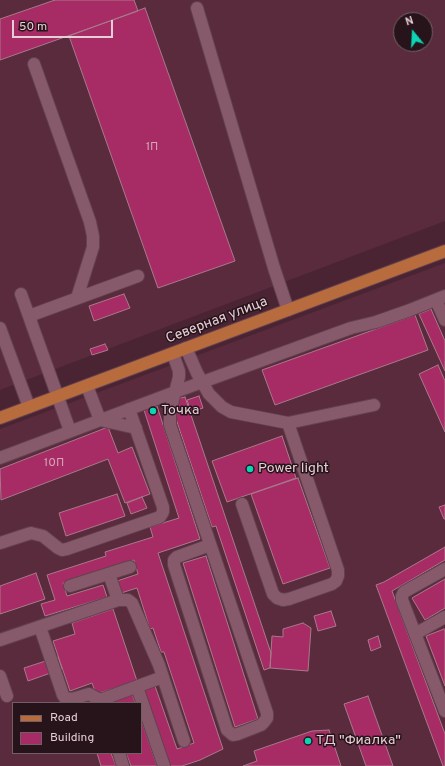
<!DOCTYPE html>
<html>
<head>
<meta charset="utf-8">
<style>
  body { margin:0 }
  #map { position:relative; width:445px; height:766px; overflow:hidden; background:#4b2433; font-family:Overpass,sans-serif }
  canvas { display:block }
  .legend { position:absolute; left:12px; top:702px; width:130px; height:52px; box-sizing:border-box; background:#26141a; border:1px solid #735e65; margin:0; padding:5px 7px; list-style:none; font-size:12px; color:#e7cdd5 }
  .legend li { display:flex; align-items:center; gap:8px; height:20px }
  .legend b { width:20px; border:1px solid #735e65 }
  .north { position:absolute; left:393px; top:12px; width:40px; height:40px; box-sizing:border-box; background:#26141a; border:1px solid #735e65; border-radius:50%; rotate:342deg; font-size:11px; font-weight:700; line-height:16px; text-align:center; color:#e7cdd5 }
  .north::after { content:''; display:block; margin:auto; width:14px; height:18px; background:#0cd5b5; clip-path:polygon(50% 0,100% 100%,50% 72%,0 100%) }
  .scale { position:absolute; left:12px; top:20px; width:101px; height:18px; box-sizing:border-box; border:2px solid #e7cdd5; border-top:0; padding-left:5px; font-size:12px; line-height:14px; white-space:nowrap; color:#e7cdd5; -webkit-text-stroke:3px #26141a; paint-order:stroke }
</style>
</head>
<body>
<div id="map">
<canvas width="445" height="766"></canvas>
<ul class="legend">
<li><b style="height:5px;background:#b86c3d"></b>Road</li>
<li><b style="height:11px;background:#a72c65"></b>Building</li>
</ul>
<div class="north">N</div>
<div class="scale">50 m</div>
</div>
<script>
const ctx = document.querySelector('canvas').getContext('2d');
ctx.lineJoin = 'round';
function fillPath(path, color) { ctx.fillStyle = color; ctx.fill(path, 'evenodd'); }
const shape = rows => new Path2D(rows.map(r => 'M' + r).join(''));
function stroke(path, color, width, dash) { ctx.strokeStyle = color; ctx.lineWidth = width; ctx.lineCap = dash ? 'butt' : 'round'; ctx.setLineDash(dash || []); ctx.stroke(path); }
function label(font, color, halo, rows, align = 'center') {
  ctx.font = font + ' Overpass,sans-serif'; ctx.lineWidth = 3; ctx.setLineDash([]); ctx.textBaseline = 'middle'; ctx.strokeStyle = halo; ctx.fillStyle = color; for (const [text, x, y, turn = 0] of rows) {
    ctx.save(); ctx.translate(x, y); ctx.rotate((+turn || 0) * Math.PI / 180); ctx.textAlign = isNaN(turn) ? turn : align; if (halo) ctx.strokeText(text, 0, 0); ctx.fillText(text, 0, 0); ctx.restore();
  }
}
fillPath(shape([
  [0,0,445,0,445,221,0,390],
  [401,20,425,20,425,44,401,44],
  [445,263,445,766,0,766,0,429],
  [13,703,141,703,141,753,13,753]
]), '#592b3d');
const building = shape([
  [55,0,134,0,138,11,0,60,0,19,55,0],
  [145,8,235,261,158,288,69,36,145,8],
  [124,294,130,308,94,321,89,306,124,294],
  [431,309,445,341,445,371,419,314,431,309],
  [415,315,428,350,275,405,262,370,415,315],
  [105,344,108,350,92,355,90,349,105,344],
  [438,365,445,381,445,432,419,374,438,365],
  [199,396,203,408,191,412,187,400,199,396],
  [185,397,271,653,270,668,264,670,216,526,212,527,175,416,177,399,185,397],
  [157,406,200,539,158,553,223,749,200,760,182,766,170,766,144,690,155,686,177,749,194,743,164,652,161,652,153,628,150,629,137,588,121,593,117,581,138,574,134,560,63,583,67,596,103,585,107,597,45,616,41,604,55,600,47,575,106,556,105,552,153,537,150,527,179,518,144,410,157,406],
  [108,427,118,453,132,447,150,494,125,503,108,459,1,500,0,469,108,427],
  [282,436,296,478,227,502,212,461,282,436],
  [298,478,330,568,283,584,251,494,298,478],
  [117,494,125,516,66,536,59,513,117,494],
  [142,497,147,508,131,514,127,503,142,497],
  [445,505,445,519,444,519,439,507,445,505],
  [445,547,445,560,392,591,445,734,445,766,443,766,376,585,384,582,445,547],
  [206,556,258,719,235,727,183,563,206,556],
  [36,573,45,599,0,614,0,586,36,573],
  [445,579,445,608,425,620,412,598,445,579],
  [113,609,137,681,96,694,92,683,70,691,53,641,75,634,72,623,113,609],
  [331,611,336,626,318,631,314,616,331,611],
  [303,623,311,628,308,671,270,668,272,636,283,637,283,629,303,623],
  [444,629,445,631,445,686,426,636,444,629],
  [378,636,381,647,371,651,368,640,378,636],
  [58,657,62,669,28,681,24,668,58,657],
  [132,693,135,703,109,703,132,693],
  [368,696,393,766,366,766,344,704,368,696],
  [141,719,157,766,131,766,126,753,141,753,141,719],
  [329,730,341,766,243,766,257,761,254,751,312,731,329,730],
  [97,753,111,753,116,766,101,766,97,753]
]);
fillPath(building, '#a72c65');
stroke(building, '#a8798a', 1);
const minor = shape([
  [197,8,274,268,288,310],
  [34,64,90,222,93,236,93,247,77,298],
  [21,294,70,431],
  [436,300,445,320],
  [29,316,138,276],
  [0,328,29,407],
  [186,348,197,373,209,394,222,407,231,412,288,423,374,405],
  [173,354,179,371,179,377,170,412,170,425,267,713,267,718,264,722,261,725,238,734,233,735,227,730,174,565,174,560,177,557,210,545],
  [87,386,100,420,136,428],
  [0,458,175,392,351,328,376,322,410,310,445,296],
  [242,504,273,594,277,598,283,600,289,599,332,584,336,581,338,576,338,570,288,423],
  [0,543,31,533,43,536,58,548,62,550,67,549,160,517,163,512,163,507,129,409],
  [445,569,404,592,402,596,402,600,445,711],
  [109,574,118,600],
  [70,586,130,567],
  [40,627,63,695,65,698,72,699,89,694,100,700,101,703],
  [415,634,445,617],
  [0,640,118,600,128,600,132,603,159,665,184,741],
  [0,676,7,696],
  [137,687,164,766],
  [100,700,163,677],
  [119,753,123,766]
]);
const major = shape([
  [0,418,445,251]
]);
stroke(minor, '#63414f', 14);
stroke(major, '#63414f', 14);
stroke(minor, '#865a6a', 12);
stroke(major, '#b86c3d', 12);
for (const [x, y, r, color] of [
  [153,411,4,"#0cd5b5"],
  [250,469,4,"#0cd5b5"],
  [308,741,4,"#0cd5b5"]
]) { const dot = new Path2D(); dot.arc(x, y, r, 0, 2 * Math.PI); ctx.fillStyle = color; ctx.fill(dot); stroke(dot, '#26141a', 1.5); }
label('12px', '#d7a5b9', null, [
  ["1П",152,148],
  ["10П",54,464]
]);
label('14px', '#e7cdd5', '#26141a', [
  ["Северная улица",217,321,-21]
]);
label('14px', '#e7cdd5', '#26141a', [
  ["Точка",161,411],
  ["Power light",258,469],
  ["ТД \"Фиалка\"",316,741]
], 'left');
</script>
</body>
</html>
